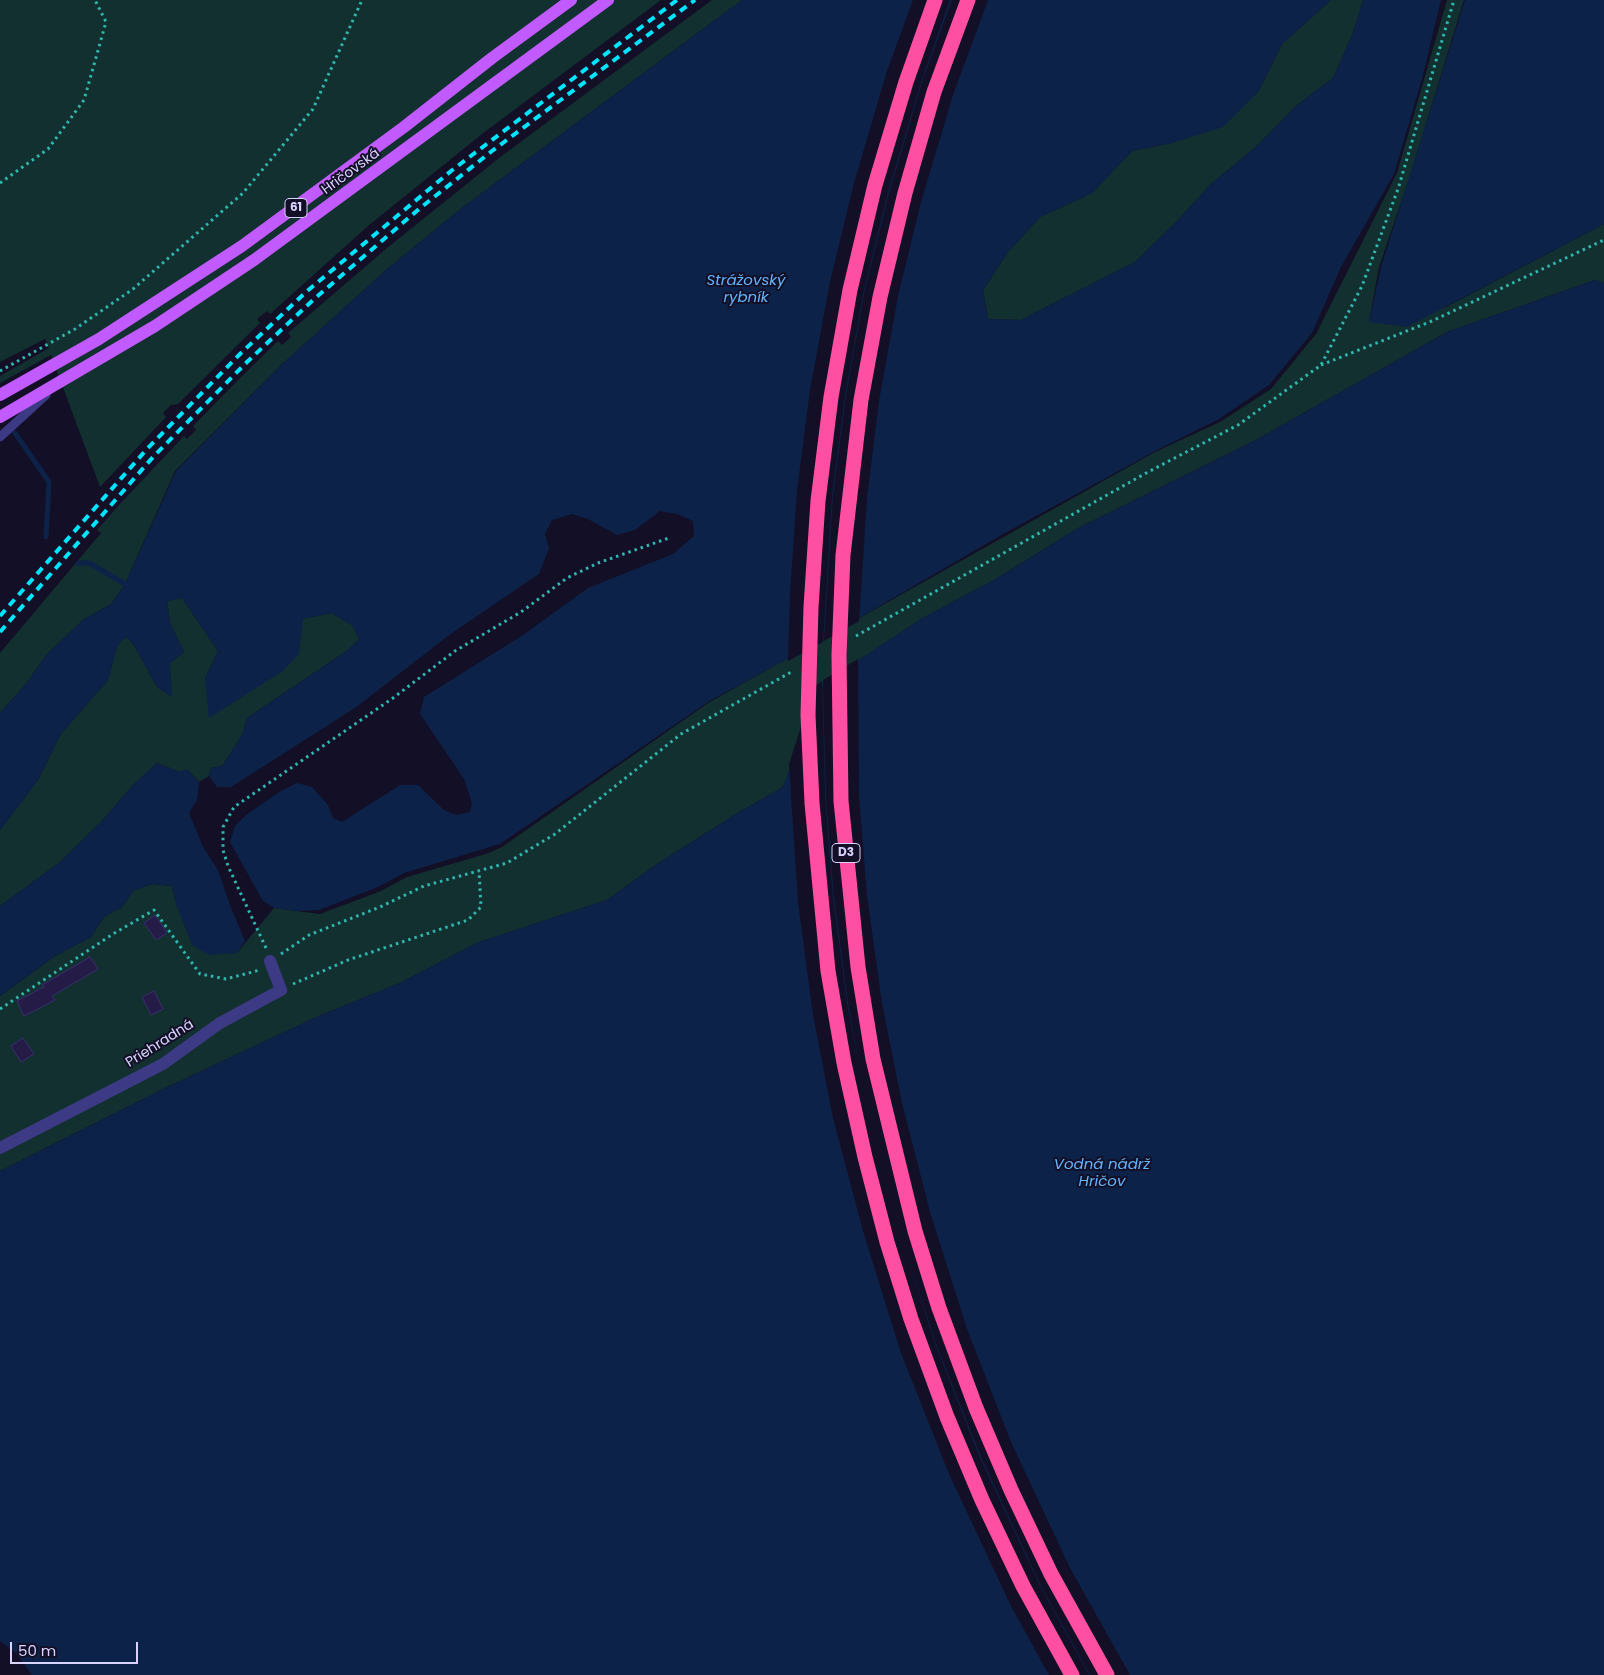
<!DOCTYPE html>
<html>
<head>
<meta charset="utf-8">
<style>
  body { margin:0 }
  #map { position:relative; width:1604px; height:1675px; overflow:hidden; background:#130f26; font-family:Poppins,sans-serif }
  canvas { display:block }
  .scale { position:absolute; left:10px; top:1642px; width:128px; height:22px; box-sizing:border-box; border:2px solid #d9d4ff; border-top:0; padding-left:6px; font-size:15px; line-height:18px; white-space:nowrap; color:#d9d4ff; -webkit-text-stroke:4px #130f26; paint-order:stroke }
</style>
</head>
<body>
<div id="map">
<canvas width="1604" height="1675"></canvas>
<div class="scale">50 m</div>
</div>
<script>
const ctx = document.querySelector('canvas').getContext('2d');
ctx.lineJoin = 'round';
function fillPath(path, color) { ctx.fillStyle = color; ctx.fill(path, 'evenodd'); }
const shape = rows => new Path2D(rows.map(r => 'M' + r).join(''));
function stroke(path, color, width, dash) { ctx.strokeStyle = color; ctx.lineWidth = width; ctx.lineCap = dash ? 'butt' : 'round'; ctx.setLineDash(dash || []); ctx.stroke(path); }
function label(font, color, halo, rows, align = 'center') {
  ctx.font = font + ' Poppins,sans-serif'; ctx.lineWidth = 4; ctx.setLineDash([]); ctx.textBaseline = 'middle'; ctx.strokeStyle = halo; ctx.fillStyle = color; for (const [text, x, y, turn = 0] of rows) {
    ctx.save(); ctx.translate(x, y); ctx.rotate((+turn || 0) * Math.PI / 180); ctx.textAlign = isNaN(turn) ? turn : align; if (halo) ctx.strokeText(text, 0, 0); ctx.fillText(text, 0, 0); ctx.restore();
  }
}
fillPath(shape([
  [0,0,661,0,482,134,368,226,270,314,267,311,257,319,260,323,178,404,171,405,163,413,166,417,100,487,51,355,0,383,0,376,49,348,45,339,0,362],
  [712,0,742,0,463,207,387,269,281,365,175,471,125,584,111,604,83,620,47,654,26,684,0,713,0,653,101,533,97,530,118,506,184,436,187,439,196,430,193,426,241,377,278,341,282,345,291,337,288,333,387,248,499,158],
  [1331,0,1363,0,1353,33,1333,78,1296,106,1257,146,1211,184,1177,221,1135,262,1021,320,988,319,983,290,1008,252,1040,217,1092,193,1132,151,1172,143,1258,92,1282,44],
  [1447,0,1464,0,1410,176,1379,267,1369,322,1446,307,1604,224,1604,283,1595,280,1447,332,1254,441,1080,527,994,580,921,619,855,663,802,736,783,787,736,814,657,864,607,900,479,942,400,983,321,1015,165,1088,0,1171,0,996,55,956,91,937,104,917,122,907,133,891,152,884,172,886,177,907,184,921,237,953,274,908,320,914,381,891,407,877,486,854,502,847,708,703,1155,452,1220,422,1271,389,1316,334,1397,173],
  [182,598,218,651,205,679,302,619,331,613,352,625,359,639,348,650,247,718,242,735,230,754,222,766,211,768,209,776,199,782,188,770,180,772,157,763,133,785,100,823,60,862,0,906,0,830,38,780,60,735,108,680,117,646,126,636,134,645,157,687,171,696,170,663,184,652,170,623,167,601]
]), '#12302f');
fillPath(shape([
  [742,0,1331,0,1282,44,1258,92,1223,127,1172,143,1132,151,1092,193,1040,217,1008,252,983,290,988,319,1021,320,1135,262,1177,221,1211,184,1257,146,1296,106,1333,78,1353,33,1363,0,1441,0,1422,79,1394,174,1341,267,1312,333,1269,385,1219,419,1161,448,1003,534,811,646,708,702,500,844,404,873,378,887,319,910,298,911,274,908,263,901,230,842,235,826,246,815,279,792,297,783,312,787,328,805,333,818,342,822,400,785,418,785,444,810,456,815,470,812,472,803,464,779,420,714,424,697,523,635,588,588,673,554,694,536,693,521,677,514,660,511,635,530,617,535,588,519,572,514,552,520,545,534,549,548,539,574,452,633,355,708,231,787,217,787,209,776,211,768,222,766,230,754,242,735,247,718,348,650,359,639,352,625,331,613,303,619,299,654,283,671,209,718,205,679,218,651,182,598,167,601,170,623,184,652,170,663,172,697,157,687,134,645,126,636,117,647,108,680,60,735,38,780,0,830,0,713,26,684,47,654,83,620,111,604,125,584,176,471,281,365,387,269,463,207],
  [1465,0,1604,0,1604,224,1407,327,1369,322,1381,267],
  [1595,280,1604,283,1604,1675,32,1675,16,1653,0,1641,0,1171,165,1088,321,1015,400,983,479,942,607,900,657,864,736,814,783,787,816,688,921,619,994,580,1080,527,1254,441,1447,332],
  [157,763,180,772,187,769,199,782,197,800,189,813,203,847,218,870,230,905,245,941,237,953,209,955,192,945,177,907,172,886,152,884,133,891,122,907,104,917,91,937,55,956,0,996,0,906,60,862,100,823,133,785]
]), '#0c2248');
fillPath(shape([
  [913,0,950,0,921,82,888,192,864,289,845,396,832,495,823,642,788,661,790,594,797,491,810,390,830,282,854,183,887,71],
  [952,0,988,0,953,95,921,202,898,296,879,401,867,498,859,621,824,641,833,496,846,396,865,289,889,193,922,82],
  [858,659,859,795,867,896,882,1003,902,1103,930,1212,967,1329,1011,1442,1070,1568,1130,1675,1090,1675,1041,1586,981,1457,935,1341,901,1236,934,1341,980,1458,1040,1586,1089,1675,1049,1675,1011,1606,949,1474,901,1353,863,1231,833,1118,813,1015,798,902,789,764,814,687,822,681,825,796,833,899,848,1009,861,1073,849,1009,834,898,826,797,823,690,823,680]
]), '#130f26');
stroke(shape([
  [15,433,49,482,46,537],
  [78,563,89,563,125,584]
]), '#0c2248', 5);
const building = shape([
  [155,915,167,933,156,940,144,923,155,915],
  [90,957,98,969,52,996,55,1000,24,1016,17,1001,44,987,42,985,90,957],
  [154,991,163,1009,151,1015,142,997,154,991],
  [23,1038,34,1054,21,1062,11,1046,23,1038]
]);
fillPath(building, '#241b47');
stroke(building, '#3b2d73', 1);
stroke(shape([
  [0,183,48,149,84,100,106,22,95,0],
  [1321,365,1432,321,1604,240],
  [0,371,75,329,133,289,243,193,313,109,362,0],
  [856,636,1148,472,1238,425,1321,365,1362,286,1398,189,1454,0],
  [266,948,228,866,223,850,223,827,234,807,393,698,455,651,521,612,567,578,598,563,669,538],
  [281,954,309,935,380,907,424,886,507,863,555,834,681,734,793,671],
  [293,984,348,960,468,920,481,907,479,871],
  [0,1009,113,934,154,910,200,974,226,979,260,970]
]), '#2fb8b0', 3, [2.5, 4]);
stroke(shape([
  [0,437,46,395]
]), '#3d3a85', 9);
stroke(shape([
  [0,1148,163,1064,220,1023,281,990,270,961]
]), '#3d3a85', 12);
stroke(shape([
  [0,395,99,339,242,246,404,127,492,58,571,0],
  [0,417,155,326,254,260,608,0]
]), '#c25bff', 12);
stroke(shape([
  [0,616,146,450,240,354,306,292,451,171,677,0],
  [0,632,153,457,247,362,313,300,419,209,492,151,695,0]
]), '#00e5ff', 4, [8, 6]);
stroke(shape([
  [935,0,906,82,875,185,850,290,831,397,818,501,811,607,808,715,812,803,828,971,844,1063,865,1157,887,1242,911,1319,947,1417,982,1500,1023,1586,1072,1675],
  [968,0,934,92,905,193,880,297,861,400,843,555,839,655,841,801,858,967,873,1059,915,1231,939,1308,976,1408,1011,1490,1051,1574,1107,1675]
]), '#ff4fa3', 15);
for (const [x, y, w] of [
  [296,208,22],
  [846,853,28]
]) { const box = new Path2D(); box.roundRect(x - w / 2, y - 9.5, w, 19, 4); ctx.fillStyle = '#130f26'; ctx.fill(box); stroke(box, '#d9d4ff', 1); }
label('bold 12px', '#d9d4ff', null, [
  ["61",296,208],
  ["D3",846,853]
]);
label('14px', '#d9d4ff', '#130f26', [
  ["Hričovská",351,172,-36],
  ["Priehradná",160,1044,-32]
]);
label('italic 15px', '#62b6ff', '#130f26', [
  ["Strážovský",746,281],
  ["rybník",746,298],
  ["Vodná nádrž",1102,1165],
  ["Hričov",1102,1182]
]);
</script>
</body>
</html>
